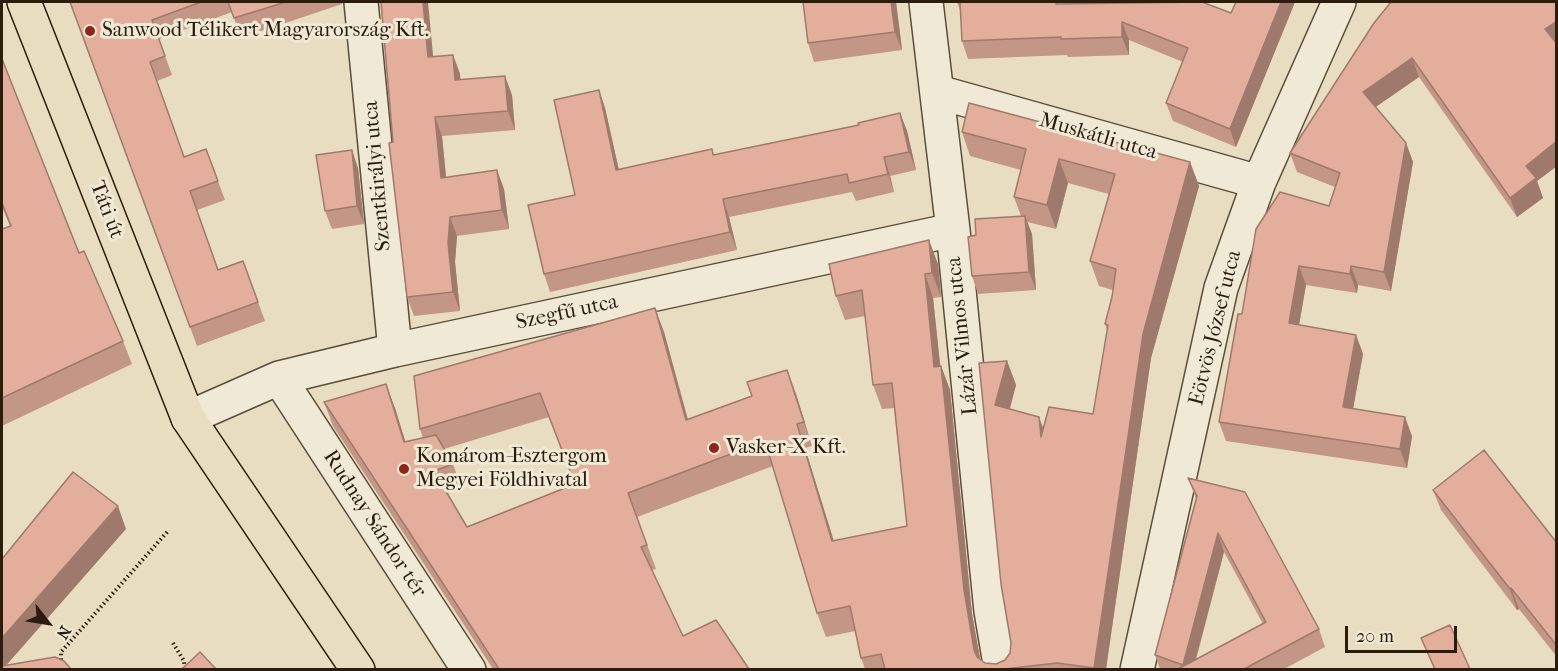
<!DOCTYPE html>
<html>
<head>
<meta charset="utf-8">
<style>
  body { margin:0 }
  #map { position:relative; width:1558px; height:671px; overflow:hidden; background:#e8ddc0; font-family:"IM FELL French Canon",serif }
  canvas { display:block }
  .frame { position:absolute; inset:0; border:3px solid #2b1d0d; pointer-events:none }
  .north { position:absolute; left:18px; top:593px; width:60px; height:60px; -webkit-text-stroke:4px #f0e9d6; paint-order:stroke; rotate:121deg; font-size:16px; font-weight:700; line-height:24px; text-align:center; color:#2b1d0d }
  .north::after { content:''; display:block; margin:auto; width:21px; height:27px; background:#2b1d0d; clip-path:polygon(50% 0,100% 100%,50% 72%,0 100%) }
  .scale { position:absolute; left:1345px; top:626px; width:112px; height:27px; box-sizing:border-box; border:3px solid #2b1d0d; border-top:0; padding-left:8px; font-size:18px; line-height:21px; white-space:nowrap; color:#2b1d0d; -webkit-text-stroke:4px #f0e9d6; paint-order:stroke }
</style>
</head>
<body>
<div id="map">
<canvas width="1558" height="671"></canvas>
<div class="frame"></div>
<div class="north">N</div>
<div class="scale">20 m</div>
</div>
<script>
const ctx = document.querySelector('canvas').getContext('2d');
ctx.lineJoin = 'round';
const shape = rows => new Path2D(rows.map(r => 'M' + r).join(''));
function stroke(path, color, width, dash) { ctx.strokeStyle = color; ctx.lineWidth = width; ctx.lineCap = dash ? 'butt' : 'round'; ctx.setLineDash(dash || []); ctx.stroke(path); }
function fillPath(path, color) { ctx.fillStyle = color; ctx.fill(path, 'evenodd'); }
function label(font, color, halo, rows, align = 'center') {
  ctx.font = font + ' "IM FELL French Canon",serif'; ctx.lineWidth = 6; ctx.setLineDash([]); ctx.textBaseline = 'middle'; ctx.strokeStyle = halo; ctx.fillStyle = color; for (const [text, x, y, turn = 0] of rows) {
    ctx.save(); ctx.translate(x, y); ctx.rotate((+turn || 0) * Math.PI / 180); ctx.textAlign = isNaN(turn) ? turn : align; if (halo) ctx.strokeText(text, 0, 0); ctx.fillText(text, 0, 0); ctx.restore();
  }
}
const minor = shape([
  [361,2,395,350],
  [926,2,953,230,991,611,1001,670],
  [938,92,1259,182],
  [279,378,469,670],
  [188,418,279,378,395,350,953,230],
  [1137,670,1221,288,1259,182,1339,2]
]);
const major = shape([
  [24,2,188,418,358,670]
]);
stroke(minor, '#5a4d3a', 36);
stroke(major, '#2b1d0d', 36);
stroke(shape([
  [173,643,184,661,185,670],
  [69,670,61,662,61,652,168,531]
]), '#2b1d0d', 4, [1.5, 3]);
stroke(minor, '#f0e9d6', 33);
stroke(major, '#e8ddc0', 33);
fillPath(shape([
  [70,2,343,2,342,4,241,38,232,12,159,39,172,75,157,81,184,157,206,149,225,200,197,210,218,270,243,261,265,321,197,346],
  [803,2,896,2,902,50,814,62,808,43],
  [957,2,1057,2,1058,4,1231,13,1236,2,1295,2,1236,147,1173,121,1166,103,1183,62,1129,40,1129,55,1068,57,1067,55,968,59,962,41,960,10],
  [1557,2,1557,166,1537,181,1543,198,1517,217,1419,77,1375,107,1406,143,1413,162,1391,291,1358,285,1357,293,1306,285,1299,325,1356,335,1363,354,1353,408,1412,436,1407,468,1226,441,1219,422,1242,314,1329,206,1335,187,1297,172,1290,153,1374,23],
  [453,55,460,74,460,80,512,95,515,130,442,136,446,177,504,189,509,229,457,236,455,262,460,311,414,316,407,297,393,142,434,57],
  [2,59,79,253,123,341,132,364,2,426,2,229,10,226,2,207],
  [599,90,605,108,619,170,712,149,714,155,859,125,900,113,907,131,916,170,890,176,894,192,856,201,852,192,729,217,737,250,550,292,544,274,575,195],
  [962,132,1190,162,1199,186,1151,358,1106,669,865,669,861,658,855,631,826,637,817,613,773,466,637,517,656,569,652,570,683,636,749,669,493,669,333,426,324,402,395,408,405,442,423,438,420,429,664,332,688,419,796,394,812,446,805,448,834,541,907,526,894,408,882,409,873,385,865,316,845,320,836,296,938,264,941,297,933,298,940,366,941,366,950,390,972,614,980,659,985,663,996,664,1005,660,1010,653,1011,643,1007,361,1016,385,1010,409,1043,428,1093,414,1107,330,1105,324,1113,290,1099,286,1090,261,1109,194,1068,183,1056,229,1027,222,1032,234,1036,290,978,294,972,276,976,235,1021,216,1014,197,1021,170,970,156],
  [549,417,575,485,467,527,447,494,462,489,453,464,444,449],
  [358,168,364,224,332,229,325,211],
  [1188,478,1319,629,1325,647,1284,669,1160,669,1155,655,1196,499],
  [1224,552,1263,624,1196,660],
  [1433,490,1557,543,1557,657,1519,609,1517,610,1441,510],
  [1421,638,1470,669,1434,669]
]), '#c39685');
fillPath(shape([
  [423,2,428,2,435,76,428,57],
  [891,2,896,2,902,50,895,32],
  [1281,2,1295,2,1236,147,1230,129],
  [1557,21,1557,45,1545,29],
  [1122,22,1129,40,1129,55,1122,37],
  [453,55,460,74,462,99,455,80],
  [1412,58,1419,77,1370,111,1363,92],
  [505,76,512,95,515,130,508,111],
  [599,90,605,108,623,189,616,170],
  [900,113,907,131,916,170,909,152],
  [435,117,442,136,448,197,441,178],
  [1557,141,1557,166,1537,181,1543,198,1517,217,1510,198,1526,166],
  [1406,143,1413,162,1391,291,1384,272],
  [352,150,358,168,364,224,357,206],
  [884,157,890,176,894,192,888,174],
  [1059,159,1068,183,1056,229,1047,205],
  [1190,162,1199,186,1151,358,1106,669,1094,669,1143,334],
  [497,170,504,189,509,229,502,210],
  [723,199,729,217,737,250,730,232],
  [1025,216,1032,234,1036,290,1029,272],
  [450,217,457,236,455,262,460,311,453,292,448,243],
  [929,240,938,264,941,297,932,273],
  [1299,266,1306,285,1296,342,1289,323],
  [1351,266,1358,285,1357,293,1350,274],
  [925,274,933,298,943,391,934,367],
  [655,308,664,332,694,444,686,420],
  [1356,335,1363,354,1350,426,1343,407],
  [1007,361,1016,385,1004,429,995,405],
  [941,366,950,390,972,614,982,669,974,650,964,590],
  [787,370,796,394,812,446,804,422],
  [386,384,395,408,413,466,404,442],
  [1039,417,1048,441,1041,437],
  [1405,417,1412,436,1407,468,1400,449],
  [797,424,805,448,841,565,832,541],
  [118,506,126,529,3,669,2,669,2,638],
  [1218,533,1224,552,1193,669,1185,669,1183,665],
  [1511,588,1519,609,1517,610,1510,589]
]), '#9f7a6c');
const building = shape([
  [70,2,201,2,152,20,165,56,150,62,184,157,206,149,218,181,190,191,218,270,243,261,258,302,190,327,70,2],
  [228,2,286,2,234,18,228,2],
  [381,2,423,2,428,57,453,55,455,80,505,76,508,111,435,117,441,178,497,170,502,210,450,217,448,243,453,292,407,297,389,143,393,142,381,2],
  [803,2,891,2,895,32,808,43,803,2],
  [960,2,1056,2,1056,4,1202,2,1231,13,1236,2,1281,2,1230,129,1166,103,1188,48,1122,22,1122,37,1061,39,1061,37,962,41,960,2],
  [1391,2,1557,2,1557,21,1545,29,1557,44,1557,141,1526,166,1536,178,1510,198,1412,58,1363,92,1406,143,1384,272,1351,266,1350,274,1299,266,1289,323,1356,335,1343,407,1405,417,1400,449,1219,422,1238,314,1242,314,1256,229,1280,192,1329,206,1340,173,1290,153,1374,23,1391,2],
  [2,59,79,253,84,251,123,341,2,398,2,229,11,226,2,203,2,59],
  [599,90,616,170,712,149,713,155,859,125,858,123,900,113,909,152,884,157,888,174,849,183,847,174,723,199,730,232,544,274,528,205,575,195,554,100,599,90],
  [969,103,1190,162,1143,334,1094,668,1057,663,1004,669,885,669,881,654,861,658,850,606,817,613,765,441,628,493,647,545,641,547,683,636,716,620,749,669,499,669,324,402,386,384,404,442,436,435,453,464,434,471,467,527,575,484,540,393,420,429,414,376,655,308,686,420,752,396,747,382,787,370,804,422,797,424,832,541,907,526,892,383,873,385,862,290,836,296,829,264,929,240,932,273,925,274,934,367,941,366,964,590,974,650,977,657,985,663,996,664,1005,660,1010,653,1011,643,1001,584,979,363,1007,361,995,405,1039,417,1041,437,1049,407,1093,414,1108,325,1105,324,1112,297,1116,269,1090,261,1115,174,1059,159,1047,205,1014,197,1026,149,962,132,969,103],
  [352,150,357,206,325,211,316,155,352,150],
  [1025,216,1029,272,972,276,968,237,976,235,975,219,1025,216],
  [1484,450,1557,543,1557,646,1511,588,1510,589,1433,490,1484,450],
  [73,472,118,506,2,638,2,559,73,472],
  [1188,478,1245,492,1319,629,1244,669,1178,669,1266,622,1218,533,1183,665,1155,655,1197,496,1188,478],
  [1450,625,1470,669,1435,669,1421,638,1450,625],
  [200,652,216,669,182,669,200,652],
  [55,657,64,661,71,669,2,669,2,666,55,657]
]);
fillPath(building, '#e3ae9b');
stroke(building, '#9f7a6c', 1.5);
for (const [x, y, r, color] of [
  [90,31,6,"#8f2418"],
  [714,448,6,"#8f2418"],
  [404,469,6,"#8f2418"]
]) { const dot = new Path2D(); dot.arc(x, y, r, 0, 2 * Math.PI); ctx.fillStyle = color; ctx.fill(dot); stroke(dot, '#f0e9d6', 2); }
label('21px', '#2b1d0d', '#f0e9d6', [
  ["Sanwood Télikert Magyarország Kft.",102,31],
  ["Vasker-X Kft.",726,448],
  ["Komárom-Esztergom",416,457],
  ["Megyei Földhivatal",416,481]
], 'left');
label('21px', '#2b1d0d', '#f0e9d6', [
  ["Muskátli utca",1098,137,16],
  ["Szentkirályi utca",378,176,-95],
  ["Táti út",106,210,69],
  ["Szegfű utca",567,313,-12],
  ["Eötvös József utca",1216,328,-76],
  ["Lázár Vilmos utca",963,336,-96],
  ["Rudnay Sándor tér",374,524,57]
]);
</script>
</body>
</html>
